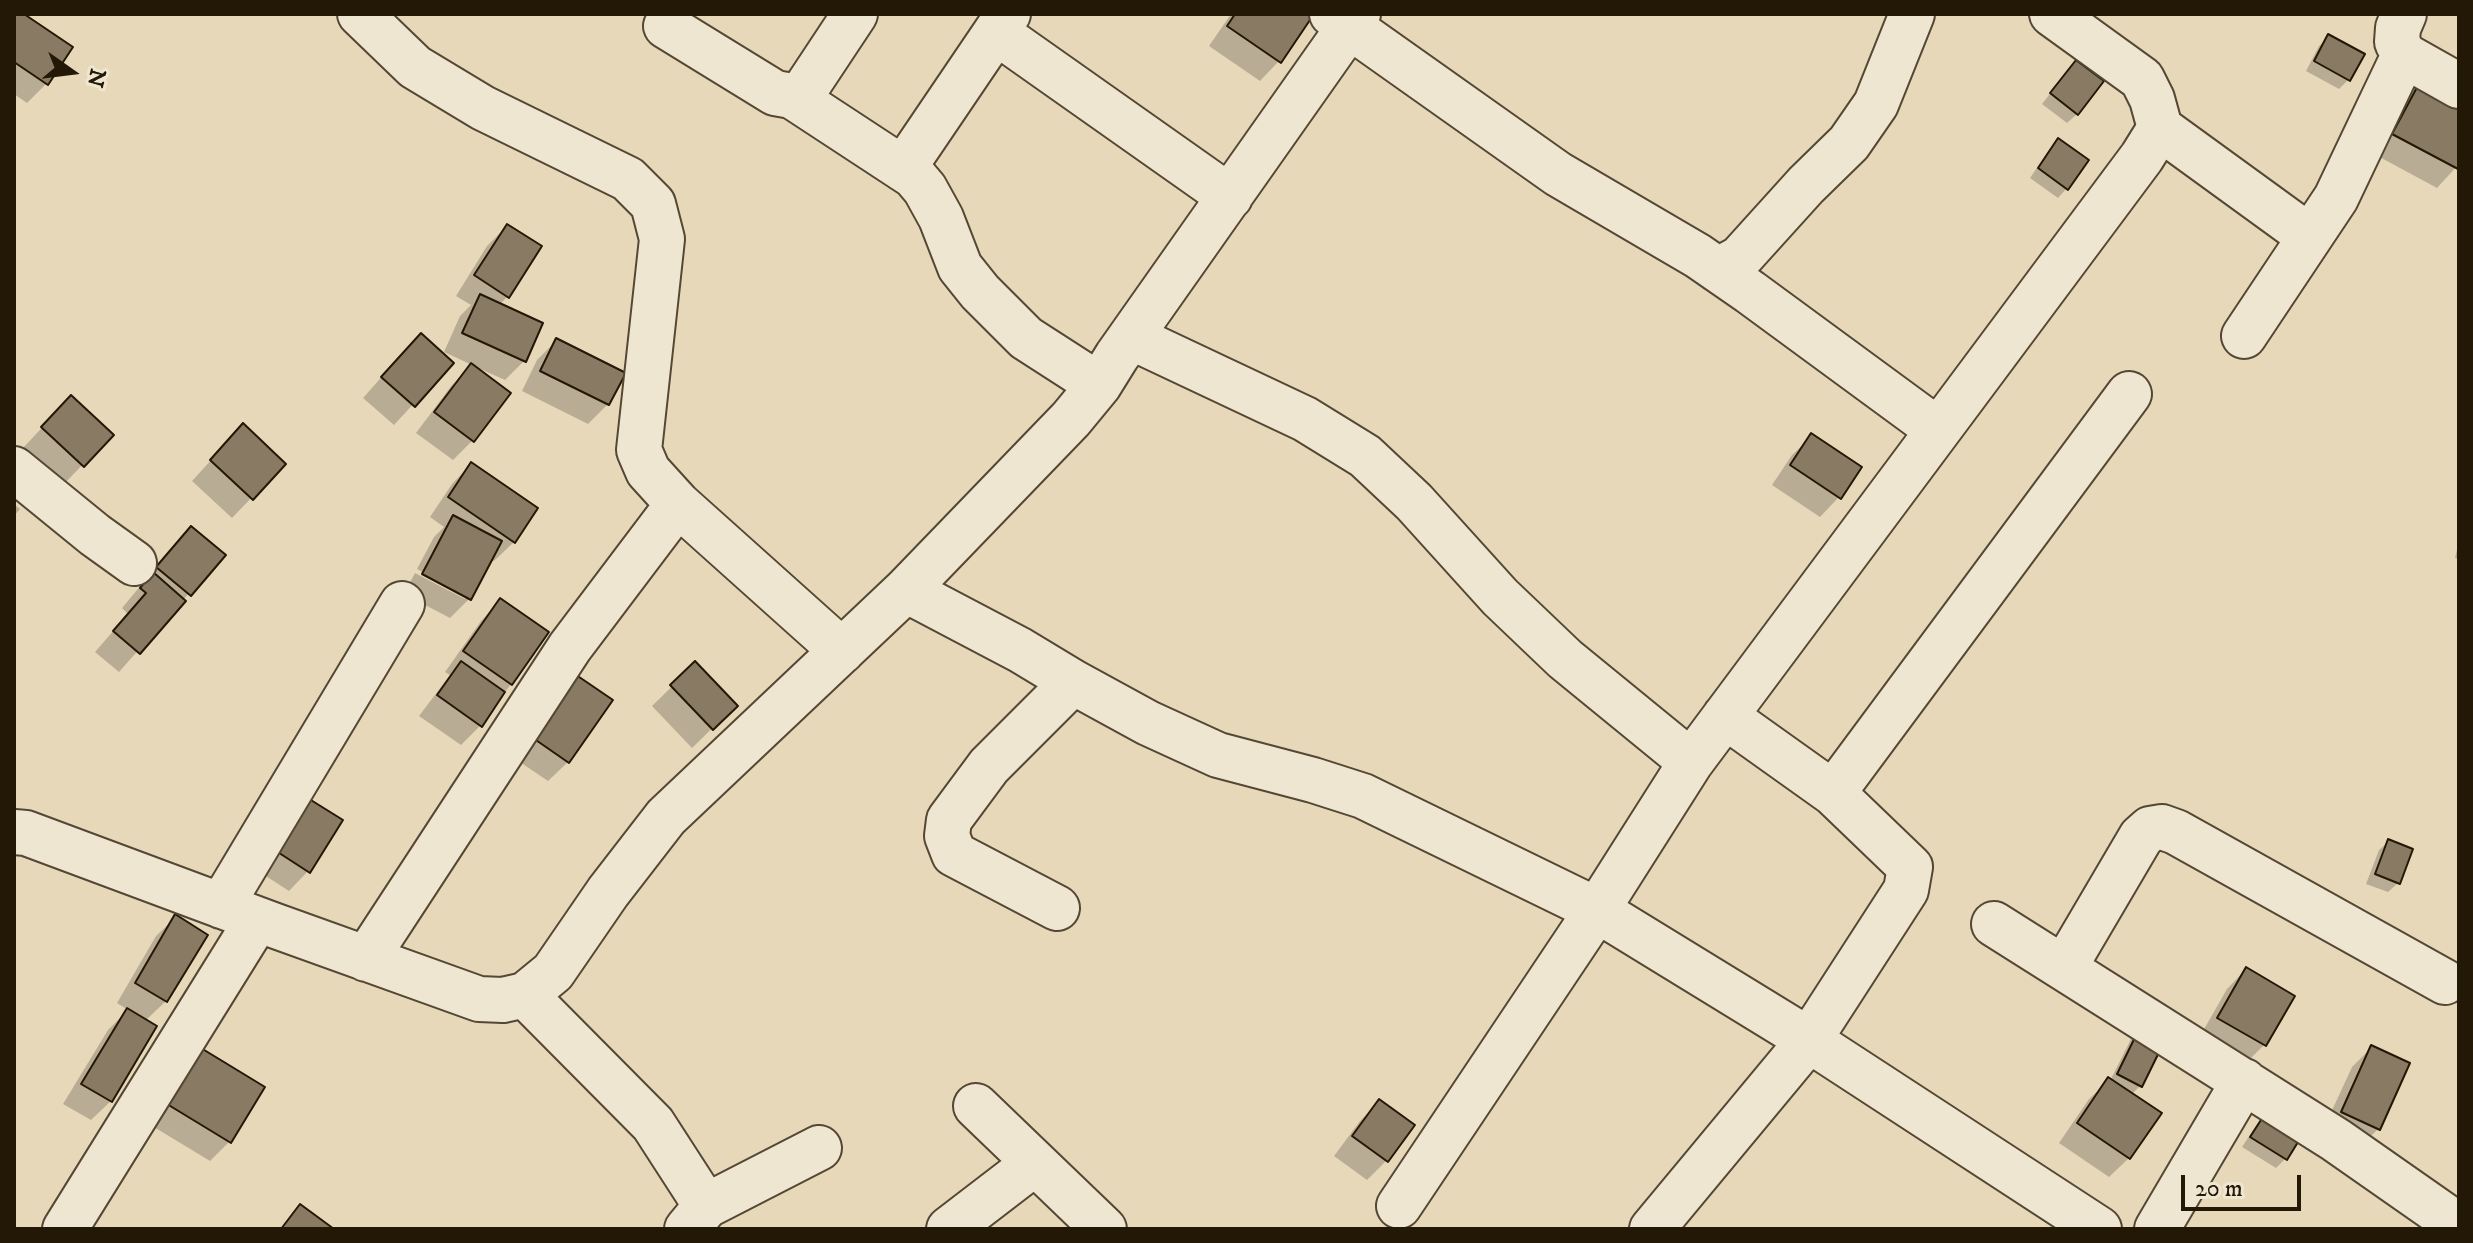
<!DOCTYPE html>
<html>
<head>
<meta charset="utf-8">
<style>
  body { margin:0 }
  #map { position:relative; width:2473px; height:1243px; overflow:hidden; background:#e7d8b9; font-family:"IM FELL DW Pica",serif }
  canvas { display:block }
  .frame { position:absolute; inset:0; border:16px solid #231706; pointer-events:none }
  .north { position:absolute; left:32px; top:32px; width:80px; height:80px; -webkit-text-stroke:6px #efe6d2; paint-order:stroke; rotate:104deg; font-size:22px; font-weight:700; line-height:32px; text-align:center; color:#231706 }
  .north::after { content:''; display:block; margin:auto; width:28px; height:36px; background:#231706; clip-path:polygon(50% 0,100% 100%,50% 72%,0 100%) }
  .scale { position:absolute; left:2181px; top:1175px; width:120px; height:36px; box-sizing:border-box; border:4px solid #231706; border-top:0; padding-left:10px; font-size:24px; line-height:28px; white-space:nowrap; color:#231706; -webkit-text-stroke:6px #efe6d2; paint-order:stroke }
</style>
</head>
<body>
<div id="map">
<canvas width="2473" height="1243"></canvas>
<div class="frame"></div>
<div class="north">N</div>
<div class="scale">20 m</div>
</div>
<script>
const ctx = document.querySelector('canvas').getContext('2d');
ctx.lineJoin = 'round';
function fillPath(path, color) { ctx.fillStyle = color; ctx.fill(path, 'evenodd'); }
const shape = rows => new Path2D(rows.map(r => 'M' + r).join(''));
function stroke(path, color, width, dash) { ctx.strokeStyle = color; ctx.lineWidth = width; ctx.lineCap = dash ? 'butt' : 'round'; ctx.setLineDash(dash || []); ctx.stroke(path); }
fillPath(shape([
  [14,14,21,14,47,83,27,103,14,94],
  [1231,14,1310,14,1279,61,1260,81,1209,46],
  [2329,37,2348,80,2339,89,2306,71,2319,46],
  [2067,72,2077,114,2067,123,2042,104],
  [2422,80,2459,100,2459,164,2437,188,2374,154,2402,100],
  [2058,141,2067,188,2058,198,2030,178,2049,150],
  [507,226,508,296,499,305,524,361,505,380,478,368,473,440,453,460,416,433,452,385,472,365,444,352,460,316,471,305,456,296,487,246],
  [556,341,608,404,588,424,522,391,537,360],
  [401,355,451,363,394,425,363,398],
  [51,418,111,435,63,485,23,448],
  [1812,436,1839,497,1820,517,1772,485,1792,455],
  [224,446,284,464,232,518,192,481],
  [471,464,514,542,494,561,490,559,469,599,450,618,404,594,415,573,465,599,465,595,417,569,434,537,444,527,430,517,452,484],
  [14,504,20,509,14,516],
  [191,529,223,555,119,672,95,652,128,614,122,608,172,548],
  [2459,542,2459,559,2455,558],
  [500,601,511,684,481,725,461,745,419,716,450,675,445,672,481,621],
  [695,664,735,706,692,748,652,706],
  [564,669,568,762,548,781,502,750],
  [287,819,308,871,289,891,255,869],
  [2389,841,2398,883,2388,892,2366,884,2379,850],
  [176,917,166,1001,145,1021,111,1101,91,1120,63,1104,108,1030,128,1010,117,1003,156,936],
  [2246,969,2292,996,2264,1045,2244,1065,2199,1038,2227,989],
  [2134,1033,2140,1086,2131,1095,2129,1158,2109,1177,2059,1143,2089,1099,2109,1080,2110,1081],
  [196,1048,229,1142,210,1161,144,1121],
  [2371,1048,2407,1064,2378,1129,2358,1149,2322,1132,2352,1067],
  [1379,1102,1387,1160,1367,1180,1334,1156,1360,1121],
  [2261,1118,2304,1129,2285,1159,2276,1168,2242,1147]
]), '#0003');
const building = shape([
  [14,14,24,14,73,47,48,85,14,62,14,14],
  [1235,14,1314,14,1281,63,1227,26,1235,14],
  [2328,34,2365,54,2350,81,2314,61,2328,34],
  [2076,60,2104,81,2078,115,2050,93,2076,60],
  [2422,78,2459,98,2458,169,2392,134,2422,78],
  [2058,138,2089,160,2068,190,2038,168,2058,138],
  [507,224,542,246,509,298,474,275,507,224],
  [480,294,543,323,526,362,462,333,480,294],
  [421,333,454,363,415,407,381,377,421,333],
  [556,338,626,373,609,405,540,371,556,338],
  [471,363,511,393,474,442,434,412,471,363],
  [71,395,114,435,84,467,41,427,71,395],
  [243,423,286,464,253,500,210,460,243,423],
  [1811,433,1862,467,1841,499,1790,465,1811,433],
  [471,462,538,508,515,543,448,497,471,462],
  [453,515,502,541,471,600,422,574,453,515],
  [191,526,226,555,191,596,156,567,191,526],
  [153,572,186,601,140,654,113,631,146,593,140,588,153,572],
  [500,598,549,632,512,685,463,651,500,598],
  [461,661,505,692,482,727,437,695,461,661],
  [695,661,738,706,713,730,670,685,695,661],
  [563,666,613,700,569,763,520,729,563,666],
  [306,797,343,820,310,873,273,849,306,797],
  [2388,839,2413,849,2400,884,2375,874,2388,839],
  [175,914,208,935,167,1002,135,983,175,914],
  [2246,967,2295,996,2266,1046,2217,1018,2246,967],
  [127,1008,157,1026,112,1102,81,1084,127,1008],
  [2143,1021,2168,1034,2142,1087,2117,1074,2143,1021],
  [196,1045,265,1087,231,1143,162,1101,196,1045],
  [2371,1045,2410,1063,2380,1130,2341,1112,2371,1045],
  [2108,1077,2162,1113,2130,1159,2077,1123,2108,1077],
  [1379,1099,1415,1125,1388,1162,1352,1136,1379,1099],
  [2270,1106,2306,1129,2287,1160,2250,1137,2270,1106],
  [300,1204,334,1229,281,1229,300,1204]
]);
fillPath(building, '#897b63');
stroke(building, '#231706', 2);
const minor = shape([
  [360,14,415,67,483,108,628,179,653,204,662,239,639,450,648,471,678,504,842,651],
  [1332,14,1558,174,1698,256,1750,292,1938,430],
  [2404,14,2398,28,2397,42,2404,55,2459,86],
  [666,26,775,93,792,96,804,91,855,14],
  [996,32,1230,197],
  [792,96,914,176,925,189,941,218,960,267,980,292,1026,338,1099,385],
  [2160,128,2310,237],
  [903,169,1008,14],
  [1718,270,1740,258,1806,185,1849,143,1876,104,1912,14],
  [2244,336,2336,198,2404,55],
  [1131,337,1305,419,1365,456,1414,502,1500,597,1565,659,1691,762],
  [14,469,95,535,134,563],
  [906,590,1020,650,1073,682,1148,723,1218,755,1313,780,1363,796,1597,910,1809,1040,2099,1229],
  [1833,793,2129,394],
  [14,832,26,833,273,925,479,999,503,1000,525,995,553,972,608,892,666,817,906,590,1071,419,1099,385,1117,356,1358,14],
  [221,906,402,604],
  [1057,908,954,854,947,836,949,820,989,766,1073,682],
  [1994,924,2336,1140,2459,1226],
  [366,959,570,647,678,504],
  [2064,968,2141,837,2150,829,2162,827,2176,832,2445,982],
  [525,995,653,1124,706,1206],
  [976,1106,1104,1229],
  [1399,1206,1597,910,1691,762,2142,157,2160,128,2152,99,2142,79,2052,14],
  [65,1229,257,920],
  [687,1229,706,1206,819,1148],
  [949,1229,1035,1163],
  [1652,1229,1809,1040,1906,890,1910,867,1833,793,1725,716],
  [2157,1229,2244,1081]
]);
stroke(minor, '#544733', 48);
stroke(minor, '#efe6d2', 44);
</script>
</body>
</html>
